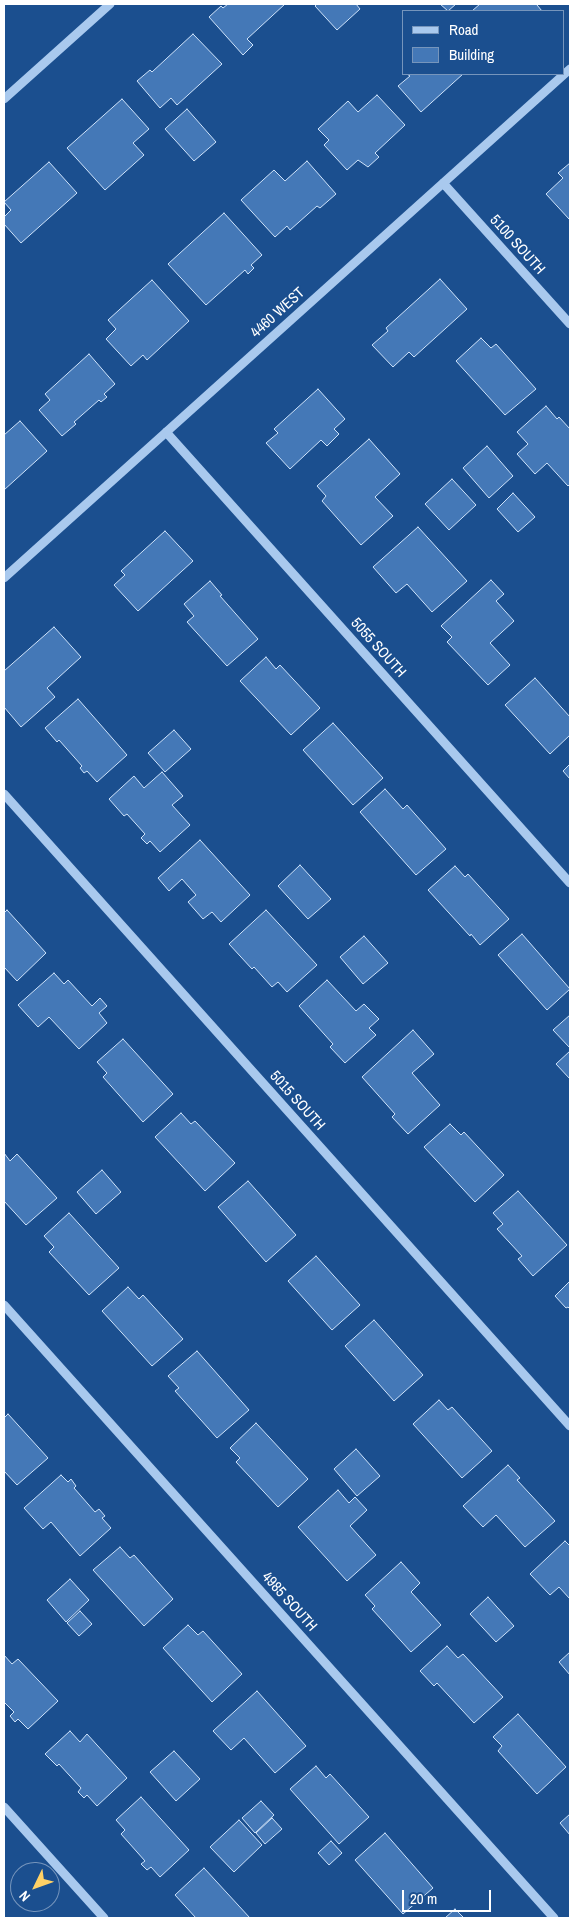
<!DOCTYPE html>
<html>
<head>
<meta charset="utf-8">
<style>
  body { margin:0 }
  #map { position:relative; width:574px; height:1922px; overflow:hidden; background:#1b4f8f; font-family:"Archivo Narrow",sans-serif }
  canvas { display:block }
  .frame { position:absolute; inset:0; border:5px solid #fff; pointer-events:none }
  .legend { position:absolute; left:402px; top:10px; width:162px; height:65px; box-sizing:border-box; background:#1b4f8f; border:1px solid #7695bc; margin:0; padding:6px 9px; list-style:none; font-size:15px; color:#fff }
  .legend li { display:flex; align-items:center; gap:10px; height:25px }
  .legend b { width:25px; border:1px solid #7695bc }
  .north { position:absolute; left:10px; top:1862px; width:50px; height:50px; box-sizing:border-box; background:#1b4f8f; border:1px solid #7695bc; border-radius:50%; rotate:228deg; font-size:14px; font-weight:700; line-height:20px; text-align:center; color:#fff }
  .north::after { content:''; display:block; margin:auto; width:18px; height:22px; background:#ffd166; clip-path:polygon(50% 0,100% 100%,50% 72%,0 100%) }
  .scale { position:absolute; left:402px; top:1890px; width:89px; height:22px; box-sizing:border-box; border:2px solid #fff; border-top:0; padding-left:6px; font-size:15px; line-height:18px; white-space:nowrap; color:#fff; -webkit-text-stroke:4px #1b4f8f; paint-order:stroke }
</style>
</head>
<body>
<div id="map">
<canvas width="574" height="1922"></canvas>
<div class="frame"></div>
<ul class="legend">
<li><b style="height:6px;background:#a9c9ee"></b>Road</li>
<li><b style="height:14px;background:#4478b7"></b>Building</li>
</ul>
<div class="north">N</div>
<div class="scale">20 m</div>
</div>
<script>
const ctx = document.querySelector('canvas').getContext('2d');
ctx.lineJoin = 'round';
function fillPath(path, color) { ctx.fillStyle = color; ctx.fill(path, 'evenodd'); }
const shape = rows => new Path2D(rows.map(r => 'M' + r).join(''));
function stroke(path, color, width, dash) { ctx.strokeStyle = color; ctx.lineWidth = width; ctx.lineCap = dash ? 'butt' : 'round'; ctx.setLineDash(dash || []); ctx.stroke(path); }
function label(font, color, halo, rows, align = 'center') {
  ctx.font = font + ' "Archivo Narrow",sans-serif'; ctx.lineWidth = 4; ctx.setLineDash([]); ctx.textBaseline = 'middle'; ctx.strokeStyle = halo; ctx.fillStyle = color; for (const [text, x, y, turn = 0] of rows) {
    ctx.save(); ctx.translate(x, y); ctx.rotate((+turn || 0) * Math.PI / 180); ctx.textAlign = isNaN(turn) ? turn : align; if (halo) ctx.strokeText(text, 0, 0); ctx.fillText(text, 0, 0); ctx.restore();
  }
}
const building = shape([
  [228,4,285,4,247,39,253,45,243,55,209,17,221,6,223,8,228,4],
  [317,4,356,4,360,9,337,30,315,6,317,4],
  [440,4,456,4,448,11,440,4],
  [480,4,539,4,537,5,542,11,472,11,480,4],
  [193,34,222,64,177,105,171,98,160,108,137,81,150,70,152,72,193,34],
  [407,74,463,74,421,112,398,86,410,76,407,74],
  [377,95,405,125,375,153,379,157,368,167,358,160,347,170,324,145,329,140,318,129,348,101,358,112,377,95],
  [122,99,149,129,133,143,144,155,105,190,67,148,122,99],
  [187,109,216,142,194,161,165,129,187,109],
  [307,161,336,194,320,208,317,206,290,230,287,226,275,237,241,200,274,170,285,181,307,161],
  [49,162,77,193,21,243,4,224,4,217,11,210,4,202,49,162],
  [570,163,570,217,569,219,546,194,563,178,558,173,570,163],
  [224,213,262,255,251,265,254,268,248,274,245,270,206,305,168,264,224,213],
  [440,279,467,309,414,357,409,352,393,367,372,345,388,331,386,328,440,279],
  [152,280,189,321,147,360,143,355,131,366,106,339,116,329,108,320,152,280],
  [481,338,491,348,496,344,536,389,505,415,456,361,481,338],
  [89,354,115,384,104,394,107,397,101,402,99,400,74,422,76,424,62,436,39,410,50,400,45,394,89,354],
  [318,389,345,419,334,429,339,434,327,446,321,440,290,469,266,443,278,433,274,429,318,389],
  [546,406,557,419,559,417,570,429,570,484,568,486,547,463,535,474,517,454,528,444,517,432,546,406],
  [20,421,47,451,4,490,4,435,20,421],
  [369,439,400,474,375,497,393,516,361,545,322,501,326,496,317,486,369,439],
  [487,446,513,476,489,498,463,468,487,446],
  [452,479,476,505,449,530,425,504,452,479],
  [513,493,535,517,518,532,497,509,513,493],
  [418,527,467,581,432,612,407,584,396,593,373,567,418,527],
  [165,531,193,561,138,611,114,585,125,575,121,571,165,531],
  [491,580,504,594,496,601,514,621,490,643,510,665,488,685,447,642,452,637,441,626,491,580],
  [210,581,222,595,220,596,258,639,227,666,187,622,194,616,184,604,210,581],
  [54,627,81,657,47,688,55,697,21,727,4,707,4,671,54,627],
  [266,657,276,669,280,665,320,708,291,735,240,681,266,657],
  [535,678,570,717,570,735,550,754,505,705,535,678],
  [78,699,127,755,97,782,87,771,84,773,80,768,82,766,59,740,57,742,45,728,78,699],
  [333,723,383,778,353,805,303,750,333,723],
  [174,730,191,749,165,772,148,753,174,730],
  [570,764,570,779,563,771,570,764],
  [162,772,183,796,172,805,190,825,160,852,150,841,147,844,141,838,145,834,127,814,124,816,109,799,134,776,144,788,162,772],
  [385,789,403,809,407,805,446,849,416,875,360,812,385,789],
  [200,840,250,895,221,922,212,912,203,919,188,902,196,895,182,879,169,891,158,878,200,840],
  [300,865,331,899,308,919,278,886,300,865],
  [455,866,465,877,468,874,509,919,480,945,471,934,470,936,428,890,455,866],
  [7,910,46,953,17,981,4,967,4,913,7,910],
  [266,910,317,965,287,992,278,982,272,987,254,967,252,969,229,944,266,910],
  [522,934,570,989,547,1010,498,955,522,934],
  [364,936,388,963,363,984,340,957,364,936],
  [54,973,64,984,68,980,92,1006,100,998,107,1006,99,1013,107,1023,79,1049,49,1017,38,1027,18,1005,54,973],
  [327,980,356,1011,364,1004,379,1019,369,1028,376,1035,345,1063,330,1047,333,1044,299,1006,327,980],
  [570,1015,570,1048,553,1030,570,1015],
  [413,1030,434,1054,412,1073,440,1105,408,1134,392,1117,395,1114,362,1077,413,1030],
  [123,1039,173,1094,143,1122,103,1077,107,1073,97,1062,123,1039],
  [570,1051,570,1079,556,1064,570,1051],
  [181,1113,191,1124,195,1121,235,1163,205,1191,155,1137,181,1113],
  [450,1124,461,1135,464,1132,504,1175,475,1202,424,1147,450,1124],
  [4,1153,10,1161,17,1154,57,1198,26,1225,4,1201,4,1153],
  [102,1170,121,1192,96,1214,77,1192,102,1170],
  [248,1181,296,1235,266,1262,218,1207,248,1181],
  [518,1191,567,1245,533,1276,518,1259,522,1256,497,1229,503,1224,493,1213,518,1191],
  [69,1213,119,1268,89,1295,49,1252,54,1247,44,1236,69,1213],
  [316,1256,360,1305,332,1330,288,1281,316,1256],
  [570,1281,570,1309,568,1307,566,1308,555,1296,570,1281],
  [128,1287,139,1299,143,1295,183,1339,152,1366,102,1311,128,1287],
  [374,1320,423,1375,394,1401,345,1346,374,1320],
  [197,1351,249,1410,217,1438,175,1391,179,1388,168,1376,197,1351],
  [439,1400,448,1410,452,1407,492,1451,462,1478,413,1424,439,1400],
  [8,1414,48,1458,17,1485,4,1471,4,1418,8,1414],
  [256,1423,308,1479,278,1507,236,1462,240,1458,230,1448,256,1423],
  [356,1449,380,1476,357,1496,334,1469,356,1449],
  [508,1465,520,1478,517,1480,555,1521,525,1547,496,1515,483,1527,463,1506,508,1465],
  [61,1475,68,1482,71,1479,76,1486,74,1488,95,1512,99,1509,105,1516,102,1518,111,1528,80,1556,51,1522,43,1529,24,1508,61,1475],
  [338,1490,349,1503,355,1497,367,1510,350,1526,376,1555,347,1581,298,1527,338,1490],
  [565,1541,570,1546,570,1599,559,1587,550,1595,530,1574,565,1541],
  [120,1547,130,1558,134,1555,173,1599,144,1626,93,1570,120,1547],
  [401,1562,420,1583,411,1592,441,1625,411,1652,372,1609,375,1606,365,1595,401,1562],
  [70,1579,89,1600,66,1622,47,1600,70,1579],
  [488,1597,514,1626,496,1642,470,1614,488,1597],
  [80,1611,92,1624,79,1636,67,1623,80,1611],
  [188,1625,198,1635,203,1631,242,1674,212,1702,163,1648,188,1625],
  [447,1646,458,1658,463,1654,503,1697,474,1723,437,1683,434,1686,420,1671,447,1646],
  [570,1652,570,1675,559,1662,570,1652],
  [4,1655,12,1664,18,1659,58,1701,28,1729,18,1719,15,1722,10,1716,14,1712,4,1702,4,1655],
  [257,1691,306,1746,275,1773,244,1738,231,1750,213,1731,257,1691],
  [518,1714,566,1767,537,1794,498,1751,502,1746,493,1737,518,1714],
  [70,1731,80,1742,87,1734,127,1778,97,1806,87,1795,84,1798,78,1792,81,1788,59,1764,57,1766,45,1754,70,1731],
  [174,1751,200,1779,176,1801,150,1772,174,1751],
  [316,1766,326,1778,330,1774,369,1817,339,1844,290,1789,316,1766],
  [141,1797,189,1850,160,1877,151,1867,147,1870,141,1864,145,1861,121,1834,125,1830,116,1820,141,1797],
  [261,1801,274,1815,255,1833,242,1818,261,1801],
  [570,1814,570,1835,560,1823,570,1814],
  [272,1818,282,1829,265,1844,256,1833,272,1818],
  [239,1820,262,1845,234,1872,210,1847,239,1820],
  [385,1833,433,1888,403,1914,355,1860,385,1833],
  [331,1841,342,1853,329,1865,318,1853,331,1841],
  [204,1868,250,1918,196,1918,175,1895,204,1868],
  [455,1909,464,1918,445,1918,455,1909]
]);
fillPath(building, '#4478b7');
stroke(building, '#cfe3fa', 1);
stroke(shape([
  [4,99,110,4],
  [443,183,570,324],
  [166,432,570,883],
  [4,578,570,69],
  [4,794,570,1426],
  [4,1305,554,1918],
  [4,1807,104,1918]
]), '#a9c9ee', 9);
label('15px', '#fff', '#1b4f8f', [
  ["5100 SOUTH",517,245,48],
  ["4460 WEST",278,313,-42],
  ["5055 SOUTH",378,648,48],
  ["5015 SOUTH",297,1101,48],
  ["4985 SOUTH",289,1602,48]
]);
</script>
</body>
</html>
